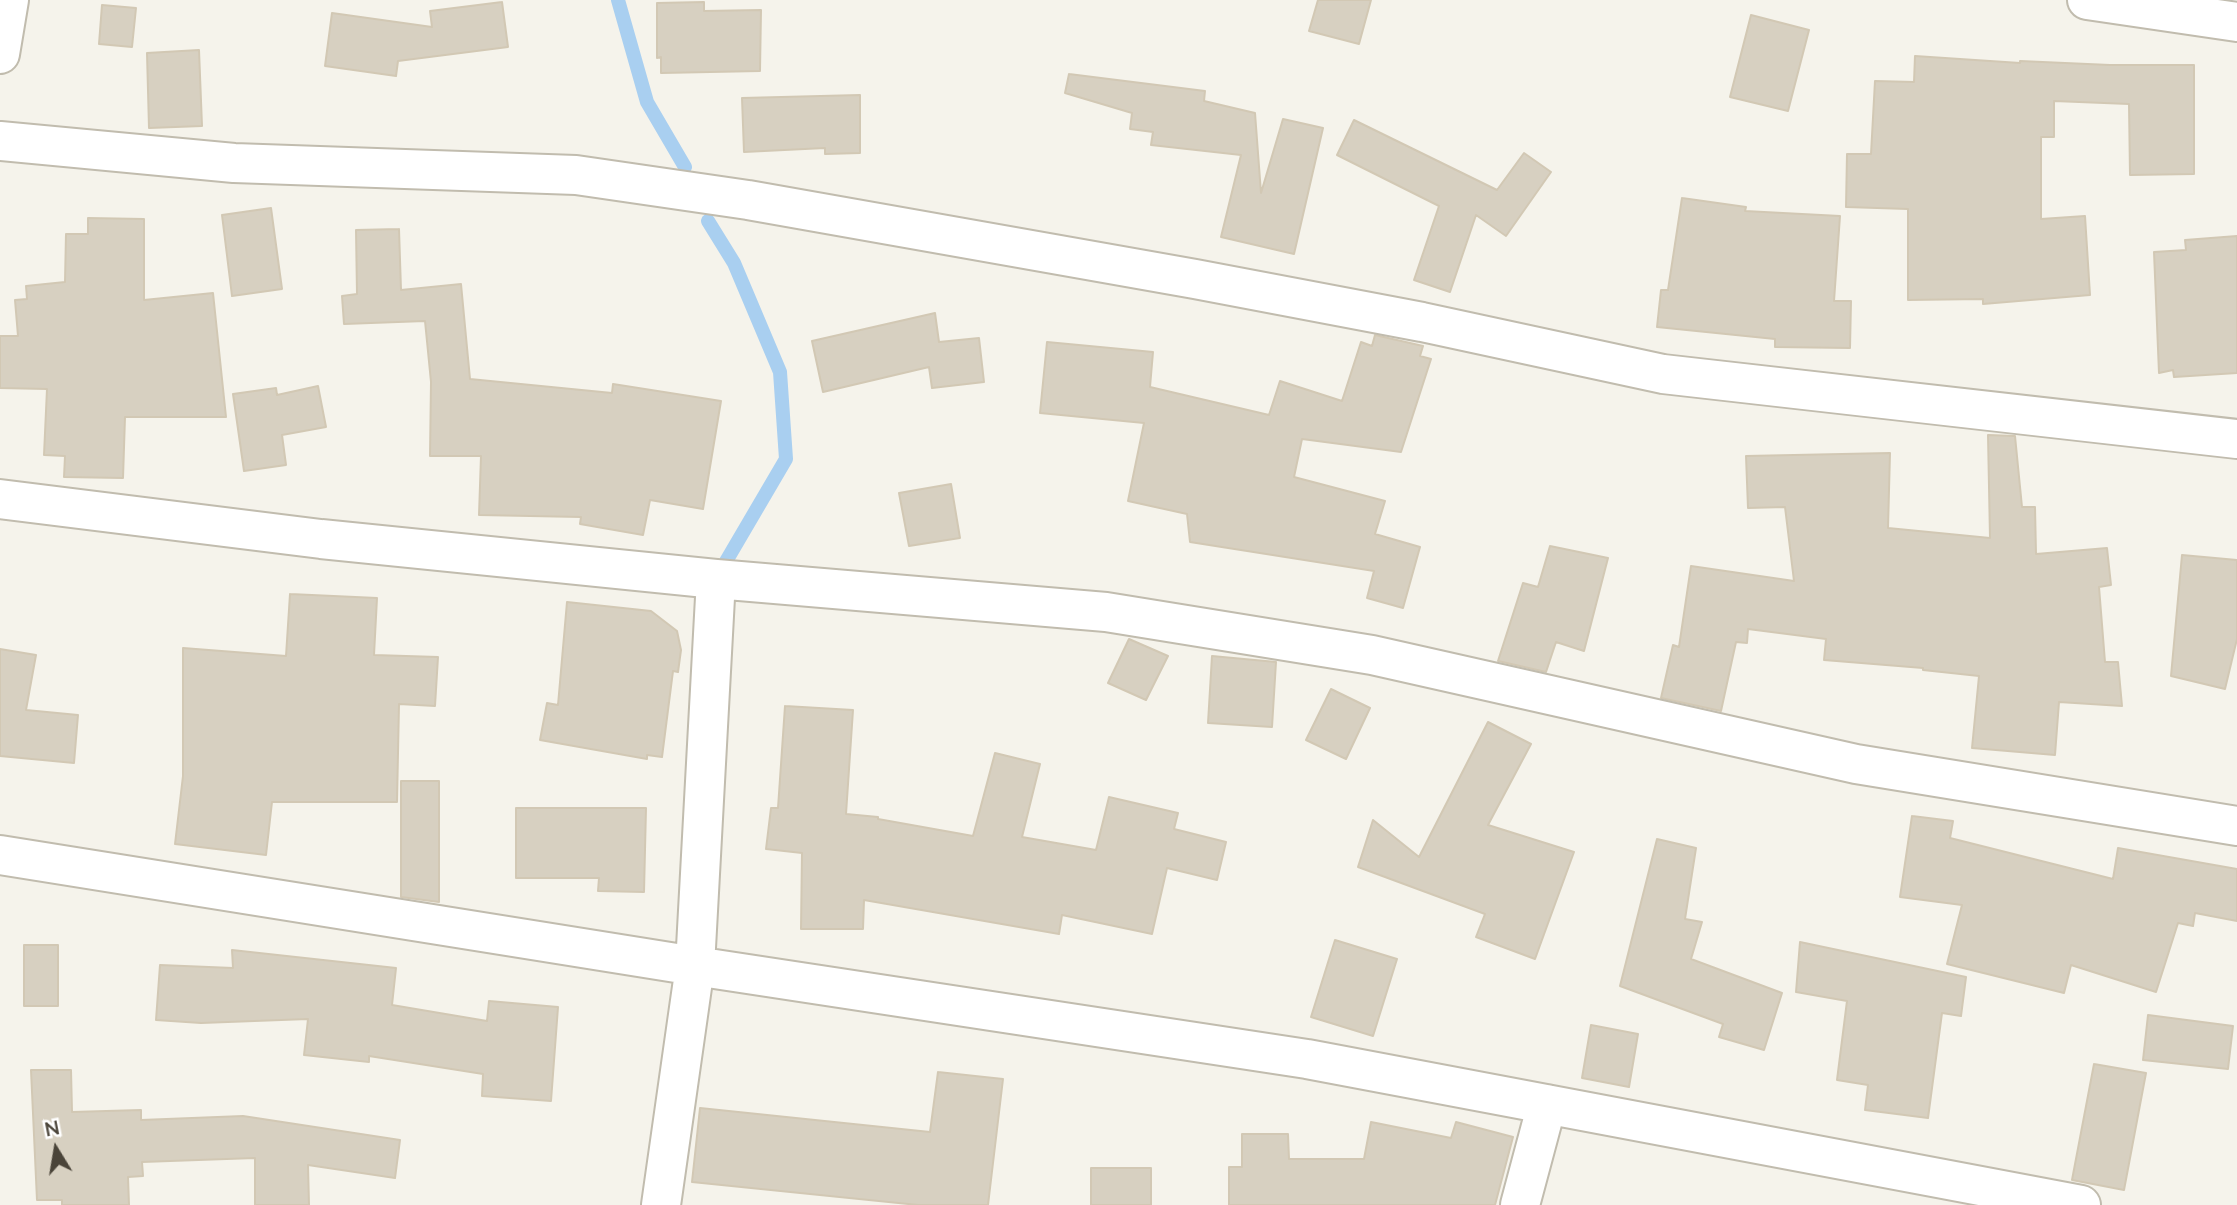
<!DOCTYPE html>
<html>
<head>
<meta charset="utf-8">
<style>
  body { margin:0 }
  #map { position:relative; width:2237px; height:1205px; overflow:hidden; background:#f5f3eb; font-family:Lato,sans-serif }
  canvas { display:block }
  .north { position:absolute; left:21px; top:1114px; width:70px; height:70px; -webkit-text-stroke:5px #fff; paint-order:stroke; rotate:349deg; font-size:19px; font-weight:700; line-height:28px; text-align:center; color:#4a4439 }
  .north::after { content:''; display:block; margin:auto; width:24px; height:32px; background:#4a4439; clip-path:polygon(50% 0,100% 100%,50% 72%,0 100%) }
</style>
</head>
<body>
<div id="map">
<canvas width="2237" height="1205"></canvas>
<div class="north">N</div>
</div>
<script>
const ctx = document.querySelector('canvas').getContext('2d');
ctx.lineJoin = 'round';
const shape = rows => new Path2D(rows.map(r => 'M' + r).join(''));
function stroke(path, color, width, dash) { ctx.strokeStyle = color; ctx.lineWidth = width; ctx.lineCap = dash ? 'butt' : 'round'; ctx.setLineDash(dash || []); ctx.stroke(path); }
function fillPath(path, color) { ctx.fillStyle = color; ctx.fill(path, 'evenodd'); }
stroke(shape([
  [618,0,647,102,685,167],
  [708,221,734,263,780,372,786,459,718,575]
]), '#a9cff0', 14);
const building = shape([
  [1318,0,1371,0,1359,44,1309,31,1318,0],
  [502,2,508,47,398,61,396,76,325,66,332,13,432,27,430,11,502,2],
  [704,2,704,11,761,10,760,71,661,73,661,57,657,58,657,3,704,2],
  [102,5,136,8,132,47,99,44,102,5],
  [1751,15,1809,30,1788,111,1730,97,1751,15],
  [199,50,202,126,149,128,147,53,199,50],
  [1915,56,2020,63,2020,61,2110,65,2194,65,2194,174,2130,175,2129,104,2054,101,2054,137,2041,137,2041,219,2085,216,2090,295,1983,304,1983,299,1908,300,1908,209,1846,207,1847,154,1871,154,1875,81,1914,82,1915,56],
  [1069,74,1205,91,1204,101,1255,113,1261,193,1283,119,1323,128,1294,254,1221,237,1241,155,1151,145,1153,132,1130,129,1132,113,1065,93,1069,74],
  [860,95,860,153,825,154,825,148,744,152,742,98,860,95],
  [1354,120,1497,190,1524,153,1551,172,1506,236,1476,215,1450,292,1414,280,1439,206,1337,155,1354,120],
  [1682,198,1746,207,1745,211,1840,216,1834,301,1851,301,1850,348,1775,347,1775,339,1657,327,1661,290,1668,290,1682,198],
  [271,208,282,289,232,296,222,215,271,208],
  [88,218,144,219,144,300,213,293,226,417,125,417,123,478,64,477,65,456,44,455,47,389,0,388,0,336,18,336,15,300,27,299,26,286,65,282,66,234,88,234,88,218],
  [399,229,401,290,461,284,470,379,612,393,613,384,721,401,703,509,650,500,643,535,580,524,581,517,479,515,481,456,430,456,431,382,425,321,344,324,342,296,357,294,356,230,399,229],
  [2237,236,2237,373,2174,377,2173,370,2159,373,2154,252,2186,250,2185,240,2237,236],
  [935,313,939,342,979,338,984,382,932,388,929,367,823,392,812,341,935,313],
  [1375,335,1423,346,1420,356,1431,359,1401,452,1302,439,1294,477,1385,501,1375,534,1420,547,1403,608,1367,598,1374,571,1190,542,1187,514,1128,501,1144,423,1040,413,1047,342,1153,352,1150,387,1269,415,1280,381,1342,401,1361,342,1372,346,1375,335],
  [318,386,326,427,282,435,286,465,244,471,233,394,276,388,277,395,318,386],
  [1988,435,2015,436,2022,507,2035,507,2036,554,2107,548,2111,585,2099,587,2105,662,2118,662,2122,706,2059,702,2055,755,1972,748,1979,676,1923,670,1923,668,1824,660,1826,639,1748,629,1747,643,1736,642,1721,711,1661,698,1673,645,1679,647,1691,566,1794,581,1785,507,1748,508,1746,456,1890,453,1888,528,1990,538,1988,435],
  [951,484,960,538,909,546,899,493,951,484],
  [1550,546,1608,558,1584,651,1556,642,1546,672,1498,661,1523,583,1538,587,1550,546],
  [2182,555,2237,560,2237,639,2225,689,2171,676,2182,555],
  [290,594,377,598,374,655,438,657,435,706,399,704,397,802,272,802,266,855,175,844,183,776,183,648,286,656,290,594],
  [567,602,651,611,677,631,681,650,678,672,673,671,662,757,647,755,647,759,540,740,547,703,558,705,567,602],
  [1129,639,1168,656,1146,700,1108,683,1129,639],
  [0,649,36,655,26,710,78,715,74,763,0,756,0,649],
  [1212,656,1276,662,1272,727,1208,723,1212,656],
  [1331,689,1370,708,1346,759,1306,740,1331,689],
  [785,706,853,710,846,814,878,817,878,819,973,836,995,753,1040,764,1022,837,1096,850,1109,797,1178,813,1174,829,1226,842,1217,880,1167,868,1152,934,1062,915,1059,934,864,900,863,929,801,929,802,853,766,849,771,808,778,808,785,706],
  [1488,722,1531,744,1488,825,1574,852,1535,959,1476,937,1485,914,1358,867,1373,820,1419,857,1488,722],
  [401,781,439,781,439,902,401,897,401,781],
  [516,808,646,808,644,892,598,891,599,878,516,878,516,808],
  [1912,816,1953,821,1950,838,2113,879,2118,848,2237,869,2237,921,2195,913,2193,926,2178,923,2156,992,2071,965,2064,993,1947,964,1962,905,1900,897,1912,816],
  [1657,839,1696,848,1685,919,1702,922,1691,959,1782,993,1764,1050,1719,1037,1723,1024,1620,986,1657,839],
  [1335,940,1397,959,1373,1036,1311,1017,1335,940],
  [1800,942,1966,977,1961,1016,1942,1013,1928,1118,1865,1110,1868,1085,1837,1080,1847,1001,1796,992,1800,942],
  [24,945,58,945,58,1006,24,1006,24,945],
  [232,950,396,968,392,1005,487,1021,489,1001,558,1007,551,1101,482,1096,483,1074,369,1056,369,1062,304,1055,308,1019,201,1023,156,1020,160,965,233,968,232,950],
  [2148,1015,2233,1026,2228,1069,2143,1060,2148,1015],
  [1591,1025,1638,1034,1629,1087,1582,1078,1591,1025],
  [2094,1064,2146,1073,2124,1190,2072,1180,2094,1064],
  [31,1070,71,1070,72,1112,141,1110,141,1120,243,1116,400,1140,395,1178,308,1165,309,1205,255,1205,255,1158,142,1162,143,1176,128,1177,129,1205,62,1205,62,1200,37,1200,31,1070],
  [938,1072,1003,1079,988,1205,918,1205,692,1182,700,1108,930,1132,938,1072],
  [1371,1122,1451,1138,1456,1122,1513,1137,1495,1205,1229,1205,1229,1167,1242,1167,1242,1134,1288,1134,1289,1159,1364,1159,1371,1122],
  [1091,1168,1151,1168,1151,1205,1091,1205,1091,1168]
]);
fillPath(building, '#d7d0c1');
stroke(building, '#d2c8b4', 2);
const minor = shape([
  [2087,0,2237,22],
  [0,54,9,0],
  [0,141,234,163,576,175,748,200,1195,279,1422,322,1663,374,2237,439],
  [0,499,321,539,716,579,1106,612,1372,655,1856,764,2237,826],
  [0,855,695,966,1307,1059,2081,1205],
  [661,1205,695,966,716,579],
  [1520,1205,1547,1104]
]);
stroke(minor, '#c1bcae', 42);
stroke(minor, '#fff', 38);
</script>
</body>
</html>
